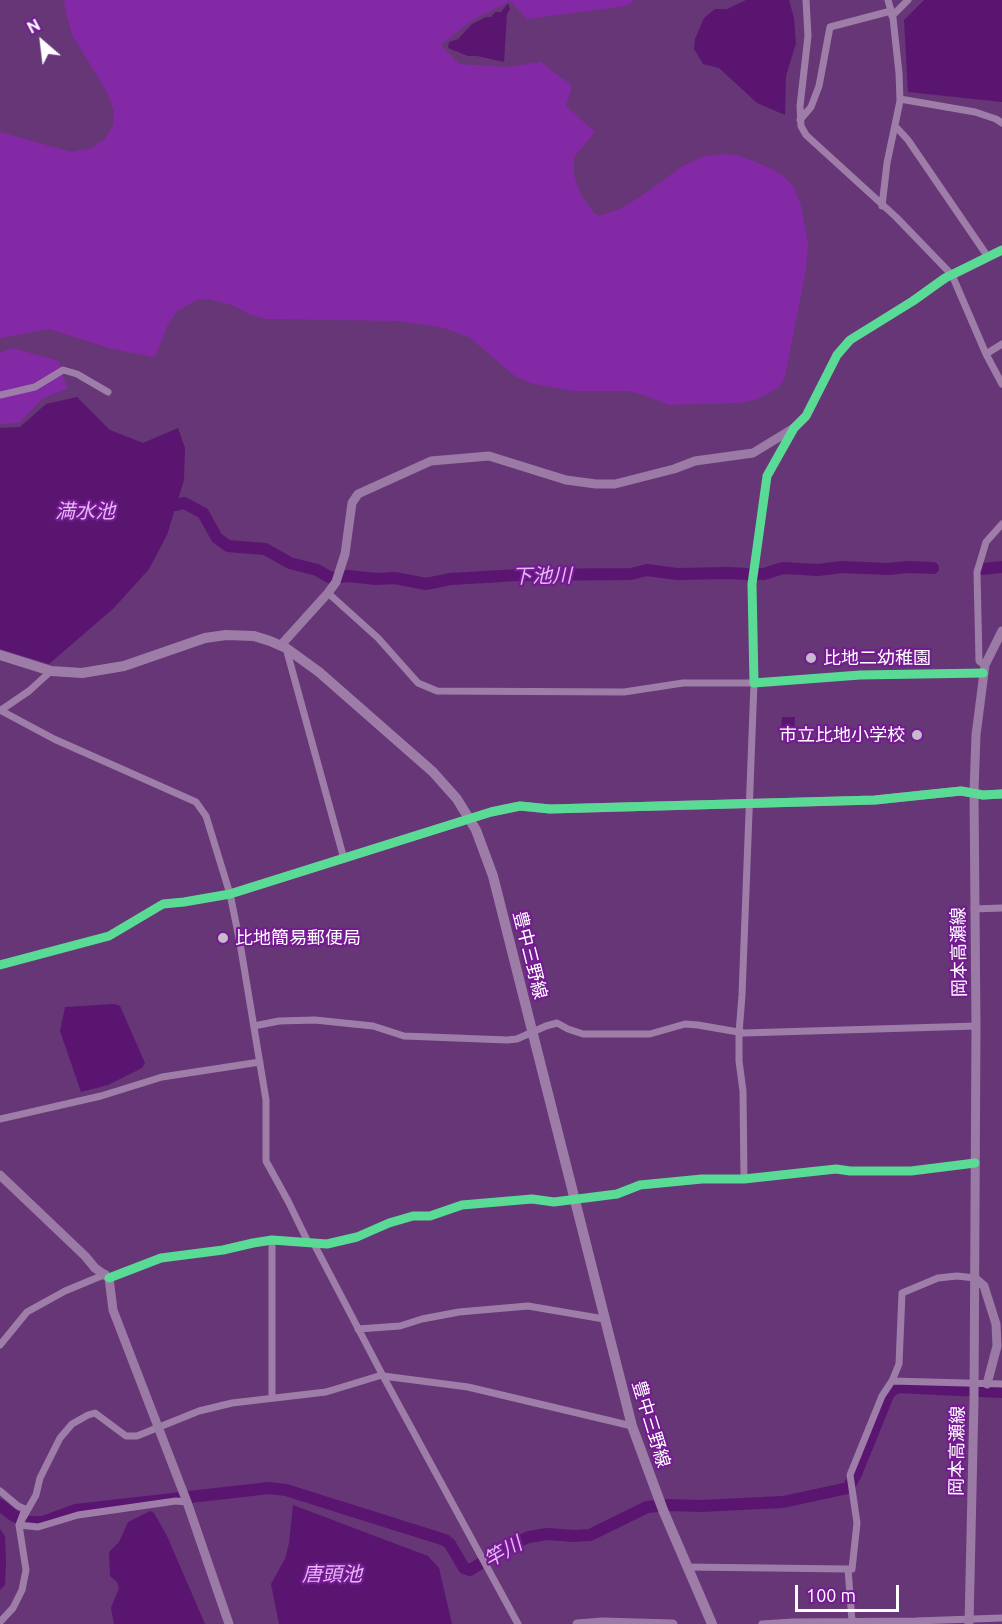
<!DOCTYPE html>
<html>
<head>
<meta charset="utf-8">
<style>
  body { margin:0 }
  #map { position:relative; width:1002px; height:1624px; overflow:hidden; background:#663676; font-family:Ubuntu,sans-serif }
  canvas { display:block }
  .north { position:absolute; left:12px; top:12px; width:60px; height:60px; -webkit-text-stroke:4px #741b91; paint-order:stroke; rotate:332deg; font-size:16px; font-weight:700; line-height:24px; text-align:center; color:#fff }
  .north::after { content:''; display:block; margin:auto; width:21px; height:27px; background:#fff; clip-path:polygon(50% 0,100% 100%,50% 72%,0 100%) }
  .scale { position:absolute; left:795px; top:1585px; width:104px; height:27px; box-sizing:border-box; border:3px solid #fff; border-top:0; padding-left:8px; font-size:18px; line-height:21px; white-space:nowrap; color:#fff; -webkit-text-stroke:4px #741b91; paint-order:stroke }
</style>
</head>
<body>
<div id="map">
<canvas width="1002" height="1624"></canvas>
<div class="north">N</div>
<div class="scale">100 m</div>
</div>
<script>
const ctx = document.querySelector('canvas').getContext('2d');
ctx.lineJoin = 'round';
function fillPath(path, color) { ctx.fillStyle = color; ctx.fill(path, 'evenodd'); }
const shape = rows => new Path2D(rows.map(r => 'M' + r).join(''));
function stroke(path, color, width, dash) { ctx.strokeStyle = color; ctx.lineWidth = width; ctx.lineCap = dash ? 'butt' : 'round'; ctx.setLineDash(dash || []); ctx.stroke(path); }
function label(font, color, halo, rows, align = 'center') {
  ctx.font = font + ' Ubuntu,"Noto Sans JP",sans-serif'; ctx.lineWidth = 4.5; ctx.setLineDash([]); ctx.textBaseline = 'middle'; ctx.strokeStyle = halo; ctx.fillStyle = color; for (const [text, x, y, turn = 0] of rows) {
    ctx.save(); ctx.translate(x, y); ctx.rotate((+turn || 0) * Math.PI / 180); ctx.textAlign = isNaN(turn) ? turn : align; if (halo) ctx.strokeText(text, 0, 0); ctx.fillText(text, 0, 0); ctx.restore();
  }
}
fillPath(shape([
  [65,0,635,0,626,6,527,19,510,1,472,20,441,45,459,64,507,67,541,62,572,86,566,106,595,132,574,157,574,175,580,193,588,205,594,213,599,216,620,209,643,195,684,165,705,156,722,154,737,155,771,168,783,176,794,187,801,206,808,243,806,269,785,377,779,387,758,399,740,403,669,405,644,395,628,391,573,391,530,383,515,376,469,337,444,328,398,321,266,319,251,315,232,305,209,299,197,300,177,311,168,324,155,357,112,349,49,329,0,338,0,132,72,152,91,148,105,139,113,125,114,111,107,92,72,35,64,5],
  [13,348,59,361,67,389,43,398,19,423,0,424,0,353]
]), '#8429a5');
fillPath(shape([
  [746,0,789,0,794,18,796,43,786,76,785,115,757,103,719,68,703,64,694,49,695,39,704,18,715,9,727,9],
  [924,0,1002,0,1002,102,908,92,904,20],
  [508,3,510,9,507,14,504,62,477,56,468,56,448,48,449,42,458,39,472,24,486,17,491,17,495,12,501,12],
  [77,397,110,430,143,443,178,428,185,448,184,480,167,535,149,569,114,608,49,664,0,649,0,428,20,427,46,404],
  [782,717,795,717,794,742,780,742],
  [115,1004,120,1006,145,1063,142,1068,108,1085,81,1092,60,1031,65,1007],
  [293,1505,428,1556,439,1568,452,1624,279,1624,271,1584,285,1559,289,1543],
  [150,1511,154,1513,167,1536,205,1624,114,1624,111,1608,119,1588,117,1582,110,1576,109,1552,119,1542,128,1522],
  [0,1529,5,1536,6,1562,5,1585,0,1590]
]), '#5a1570');
stroke(shape([
  [176,505,184,503,203,513,217,538,228,546,265,549,290,563,317,570,331,578,348,576,376,579,395,578,426,584,451,579,519,575,631,574,647,570,677,574,728,573,748,574,764,574,783,568,818,570,842,567,888,569,909,567,933,568],
  [983,569,1002,567],
  [0,1505,14,1516,29,1522,43,1522,76,1510,269,1488,286,1490,445,1540,450,1544,464,1568,470,1570,514,1543,529,1537,547,1534,574,1536,590,1535,647,1507,670,1505,700,1506,783,1502,848,1488,856,1474,889,1393,897,1387,1002,1392]
]), '#5a1570', 12);
stroke(shape([
  [806,0,808,36,800,106,801,126,806,135,896,217,952,275,986,354,1002,384],
  [892,16,908,0],
  [900,99,975,112,996,119,1002,123],
  [800,120,811,107,819,86,830,27,891,11],
  [896,127,908,140,988,257],
  [882,206,887,163,900,101,899,73,893,18,888,0],
  [952,275,850,340,837,355,806,416,794,428,767,476,752,584,754,683,860,675,983,673],
  [986,354,1002,344],
  [0,395,35,387,63,370,77,374,108,392],
  [328,593,378,638,418,683,437,691,624,692,683,683,754,683,742,995,739,1033,739,1061,743,1091,744,1179],
  [286,648,344,859],
  [985,665,979,661,977,572,986,542,1002,524],
  [0,710,54,739,196,802,206,816,230,894,240,943,266,1100,266,1161,288,1201,308,1242],
  [1,710,29,691,51,671],
  [974,909,1002,908],
  [0,965,109,936,163,904,184,902,230,894],
  [254,1026,279,1021,315,1020,373,1026,404,1036,507,1040,517,1039,546,1026,557,1023,568,1029,583,1034,650,1034,685,1024,698,1025,744,1033,976,1026],
  [0,1119,101,1096,162,1077,260,1062],
  [314,1244,383,1376,518,1624],
  [109,1278,161,1258,223,1250,253,1243,272,1240,327,1244,357,1237,389,1223,413,1216,430,1216,462,1205,532,1199,554,1202,617,1194,640,1185,702,1179,744,1179,836,1169,850,1171,911,1171,975,1163],
  [358,1329,400,1326,422,1319,459,1312,528,1306,604,1319],
  [0,1345,27,1312,65,1291,106,1274],
  [383,1376,468,1387,632,1426],
  [892,1381,1002,1384],
  [272,1398,272,1240],
  [0,1491,18,1506,25,1509,19,1525,26,1570,22,1590,13,1608,0,1622],
  [19,1525,36,1495,40,1478,60,1438,72,1424,88,1415,95,1413,126,1436,137,1436,199,1411,232,1403,326,1392,382,1375],
  [19,1525,38,1527,78,1515,176,1501,187,1502],
  [687,1567,848,1569,852,1621],
  [852,1569,857,1523,850,1475,882,1396,892,1381,899,1364,902,1293,938,1278,957,1276,975,1278],
  [762,1624,793,1622,916,1621,1002,1618]
]), '#9e7ea9', 7);
stroke(shape([
  [952,275,1002,250],
  [281,645,328,593,336,582,345,554,352,503,358,494,431,461,489,456,566,480,596,484,615,484,674,469,695,461,753,453,794,428],
  [230,894,491,812,520,806,550,809,875,800,961,791,983,795,1002,794],
  [0,1175,85,1256,95,1268,109,1278,113,1310,187,1502,229,1624],
  [975,1278,984,1286,996,1324,997,1346,987,1384],
  [577,1624,602,1622,673,1624],
  [969,1624,974,1401,976,1026,974,792,976,735,985,665,1002,631]
]), '#9b7aa5', 9);
stroke(shape([
  [0,655,51,671,82,673,124,666,205,638,226,635,254,636,270,641,286,648,319,672,433,772,457,799,476,830,493,876,632,1426,663,1510,712,1624]
]), '#9d7da8', 10);
stroke(shape([
  [983,673,860,675,754,683,752,584,767,476,794,428,806,416,837,355,850,340,913,301,945,278,1002,250],
  [0,965,109,936,163,904,184,902,230,894,491,812,520,806,550,809,875,800,961,791,983,795,1002,794],
  [109,1278,161,1258,223,1250,253,1243,272,1240,327,1244,357,1237,389,1223,413,1216,430,1216,462,1205,532,1199,554,1202,617,1194,640,1185,702,1179,744,1179,836,1169,850,1171,911,1171,975,1163]
]), '#5adb95', 9);
for (const [x, y, r, color] of [
  [811,658,6,"#c9b9cf"],
  [917,735,6,"#c9b9cf"],
  [223,938,6,"#c9b9cf"]
]) { const dot = new Path2D(); dot.arc(x, y, r, 0, 2 * Math.PI); ctx.fillStyle = color; ctx.fill(dot); stroke(dot, '#741b91', 2); }
label('18px', '#fff', '#741b91', [
  ["比地二幼稚園",823,658],
  ["市立比地小学校",905,735,"right"],
  ["比地簡易郵便局",235,938]
], 'left');
label('18px', '#fff', '#741b91', [
  ["岡本高瀬線",959,952,-91],
  ["豊中三野線",530,955,76],
  ["豊中三野線",651,1424,73],
  ["岡本高瀬線",957,1451,-89]
]);
label('italic 20px', '#e5b7f5', '#741b91', [
  ["満水池",85,511],
  ["下池川",542,576,-1],
  ["竿川",503,1552,-30],
  ["唐頭池",332,1574]
]);
</script>
</body>
</html>
